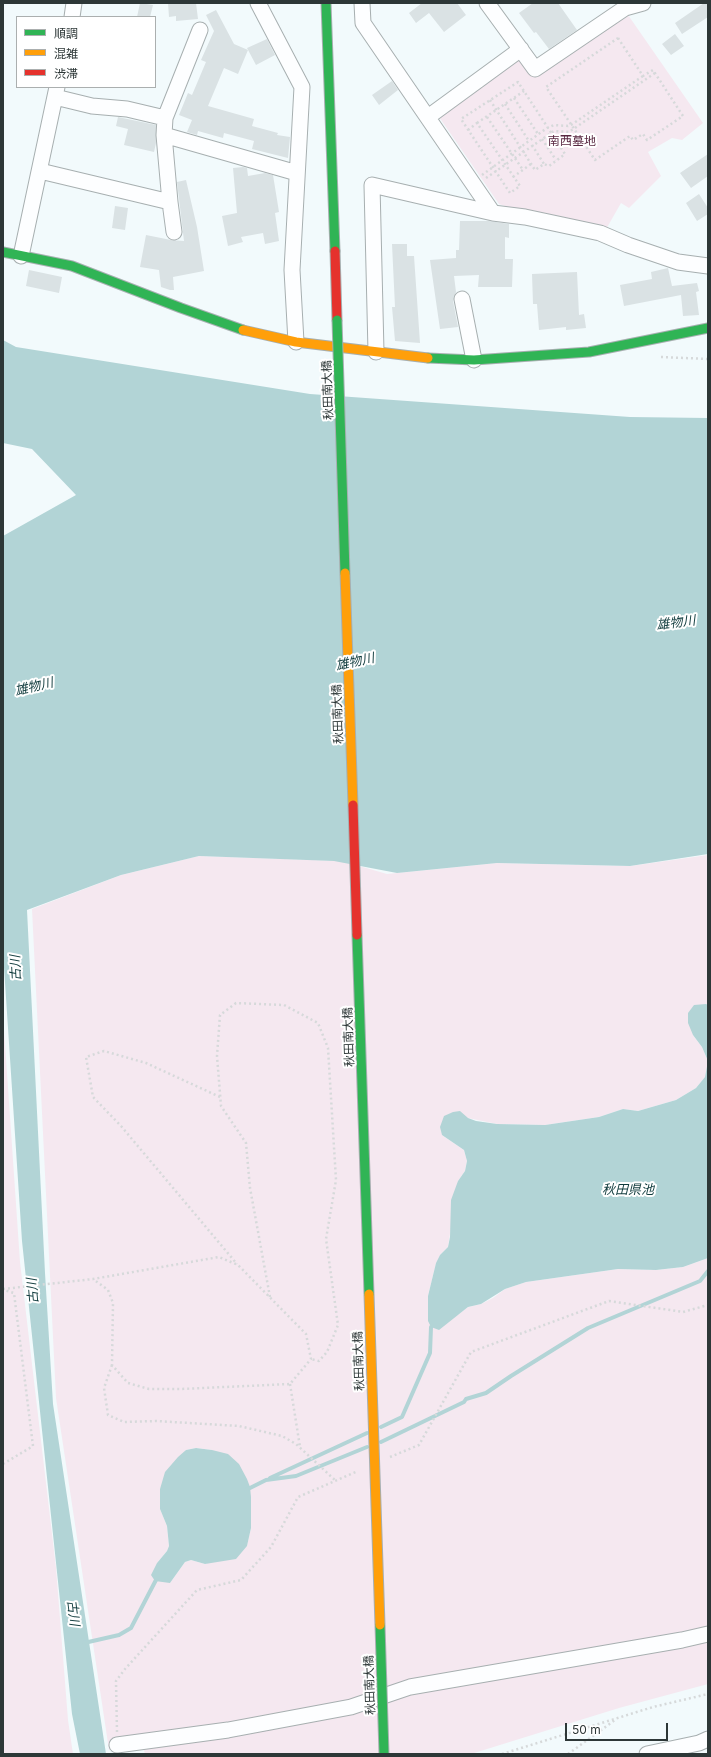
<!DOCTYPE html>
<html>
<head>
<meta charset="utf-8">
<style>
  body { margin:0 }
  #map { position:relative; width:711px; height:1757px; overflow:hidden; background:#f2fafc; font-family:Inter,"Noto Sans JP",sans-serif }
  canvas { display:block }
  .frame { position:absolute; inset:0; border:4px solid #2d3737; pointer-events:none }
  .legend { position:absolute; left:16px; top:16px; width:140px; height:72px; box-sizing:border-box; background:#fff; border:1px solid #abafaf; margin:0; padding:5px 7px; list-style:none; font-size:12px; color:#2d3737 }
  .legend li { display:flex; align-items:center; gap:8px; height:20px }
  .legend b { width:20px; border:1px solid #abafaf }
  .scale { position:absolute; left:565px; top:1723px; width:103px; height:18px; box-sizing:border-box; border:2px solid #2d3737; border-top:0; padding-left:5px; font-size:12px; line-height:14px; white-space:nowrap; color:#2d3737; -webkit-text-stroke:3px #fff; paint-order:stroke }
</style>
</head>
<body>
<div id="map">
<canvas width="711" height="1757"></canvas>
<div class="frame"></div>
<ul class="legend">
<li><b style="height:5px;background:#30b455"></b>順調</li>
<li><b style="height:5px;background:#ff9f0a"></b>混雑</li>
<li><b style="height:5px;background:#e5322d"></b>渋滞</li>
</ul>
<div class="scale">50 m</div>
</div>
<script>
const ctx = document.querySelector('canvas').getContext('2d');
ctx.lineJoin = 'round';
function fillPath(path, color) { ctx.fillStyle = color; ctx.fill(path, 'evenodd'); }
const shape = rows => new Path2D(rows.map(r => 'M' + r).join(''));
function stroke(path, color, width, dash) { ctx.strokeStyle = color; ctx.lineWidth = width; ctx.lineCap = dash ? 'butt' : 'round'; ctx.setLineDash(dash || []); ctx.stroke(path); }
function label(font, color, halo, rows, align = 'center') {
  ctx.font = font + ' Inter,"Noto Sans JP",sans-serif'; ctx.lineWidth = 4; ctx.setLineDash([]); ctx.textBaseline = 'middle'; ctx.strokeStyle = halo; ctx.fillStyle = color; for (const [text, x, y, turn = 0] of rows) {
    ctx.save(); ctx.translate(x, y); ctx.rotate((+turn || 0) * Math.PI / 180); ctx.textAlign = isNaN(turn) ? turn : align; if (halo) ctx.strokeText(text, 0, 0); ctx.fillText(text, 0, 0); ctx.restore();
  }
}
fillPath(shape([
  [626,12,703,123,682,140,672,138,648,152,661,176,629,208,621,203,605,231,550,214,522,212,499,204,437,114,519,57,532,76],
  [708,855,708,1005,706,1004,693,1035,702,1047,708,1061,705,1077,696,1088,676,1100,638,1111,623,1109,599,1117,545,1125,497,1124,468,1118,442,1135,464,1150,467,1161,465,1171,458,1181,448,1247,440,1255,436,1263,428,1296,428,1321,459,1314,468,1307,481,1304,493,1298,505,1289,526,1282,618,1269,656,1270,683,1267,708,1258,708,1684,619,1708,471,1754,145,1754,143,1747,109,1750,56,1398,32,909,121,875,199,856,342,861,387,874,497,863,630,866],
  [196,1448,212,1450,251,1497,251,1528,247,1546,205,1564,191,1560,185,1562,170,1583,157,1563,167,1551,169,1546,167,1526,160,1509,160,1489,186,1450],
  [3,1015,20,1262,56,1568,68,1720,73,1754,3,1754]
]), '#f5e8f0');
fillPath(shape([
  [3,340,16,347,310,394,630,417,708,418,708,854,630,866,497,863,397,873,334,861,199,856,121,875,27,910,45,1273,53,1404,106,1754,80,1754,72,1714,22,1241,3,952,3,536,76,495,32,449,3,443],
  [706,1004,708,1005,708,1258,683,1267,656,1270,618,1269,526,1282,505,1289,481,1304,468,1307,439,1330,431,1327,428,1321,428,1296,436,1263,440,1255,448,1247,450,1237,451,1200,458,1181,465,1171,467,1161,464,1150,442,1135,440,1127,444,1116,453,1112,460,1111,468,1118,476,1121,497,1124,545,1125,599,1117,623,1109,638,1111,676,1100,696,1088,705,1077,708,1061,702,1047,693,1035,688,1023,688,1013,694,1005],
  [196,1448,212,1450,228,1454,239,1464,247,1479,250,1487,251,1497,251,1528,247,1546,236,1559,205,1564,191,1560,185,1562,170,1583,155,1581,151,1575,157,1563,167,1551,169,1546,167,1526,160,1509,160,1489,165,1472,178,1457,186,1450]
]), '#b2d4d6');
stroke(shape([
  [381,1427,402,1417,430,1353,431,1327],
  [381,1442,464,1402,466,1399,486,1393,511,1376,588,1328,700,1281,708,1271],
  [270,1478,367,1433],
  [246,1490,266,1480,296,1476,367,1447],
  [84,1643,119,1635,131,1628,157,1578]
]), '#b2d4d6', 4);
fillPath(shape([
  [140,3,153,5,150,17,137,17],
  [168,3,196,3,198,19,176,21,176,16,169,17],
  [422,3,457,3,466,15,444,32,429,13,416,23,409,13],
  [533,3,558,3,577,30,549,49,536,32,534,33,519,13],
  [704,3,708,3,708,17,682,34,675,23],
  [216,10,234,44,248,50,238,74,224,68,208,106,254,119,252,126,278,133,277,135,290,137,288,158,252,149,254,141,224,133,223,138,198,131,197,135,187,132,192,120,179,115,188,93,192,95,206,62,201,60,214,31,206,15],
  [675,34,684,46,671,55,662,44],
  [267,39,275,55,256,65,247,48],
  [392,81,398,90,379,105,372,95],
  [118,117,156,125,156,143,154,152,124,145,128,129,116,126],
  [708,154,708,176,691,188,680,173],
  [243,167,247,168,248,176,265,173,273,175,279,212,275,213,279,241,265,244,263,233,241,237,243,242,228,246,222,216,237,213,233,168],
  [186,180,197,227,204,271,173,277,174,290,170,290,161,287,159,270,140,267,146,235,171,240,184,241,177,182],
  [699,194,708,208,708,214,697,221,686,203],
  [115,206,128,208,125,230,112,228],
  [460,221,489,221,509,224,509,238,505,237,505,259,513,259,512,287,478,287,479,275,454,276,456,292,453,301,458,327,440,329,430,260,456,258,456,250,459,250],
  [392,244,407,244,407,256,414,256,420,343,395,341,392,307,395,307],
  [668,268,672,286,697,283,699,291,696,292,699,315,683,316,681,295,624,306,620,285,652,279,651,272],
  [29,270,62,277,59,293,26,286],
  [577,272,579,315,584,314,586,328,566,330,566,327,539,330,537,304,533,304,532,274]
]), '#dae2e4');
const street = shape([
  [258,3,302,87,292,270,296,342],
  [362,3,363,23,493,213],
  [487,3,535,69,625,8,643,3],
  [72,17,74,3],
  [55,97,92,106,127,109,165,118,164,135],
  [428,117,521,49],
  [165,118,200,30],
  [40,171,170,202,164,135,297,173],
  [170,202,174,232],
  [21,256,57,87],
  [462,299,474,360],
  [376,352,372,185,493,213,525,217,600,233,628,245,678,262,708,266],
  [117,1745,228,1730,351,1707,410,1687,682,1640,708,1634],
  [647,1754,699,1743,708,1739]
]);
const fast = shape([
  [326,3,335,251],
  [3,252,72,266,181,308,243,330],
  [428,358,474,360,589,352,708,328]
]);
const slow = shape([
  [243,330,296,342,428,358]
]);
const jam = shape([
  [335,251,337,320]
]);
stroke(street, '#a7afb0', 17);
stroke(fast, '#a7afb0', 11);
stroke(slow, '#a7afb0', 11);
stroke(jam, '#a7afb0', 11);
stroke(shape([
  [618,38,643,76,653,70,683,116,647,140,643,134,633,140,630,136,595,160,546,87,618,38],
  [514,98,538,134],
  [505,104,529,141],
  [487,117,523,170],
  [477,123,524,91],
  [468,130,477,123,520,186,510,193,461,119,518,82,565,154,549,166,544,164,535,170,490,100],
  [542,139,556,160],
  [532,145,544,164],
  [482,175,547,128,554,125,568,126,571,125,643,76],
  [513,177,531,164],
  [486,178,554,131,569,132,655,73],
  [661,357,708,359],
  [220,1097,146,1063,104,1051,86,1057,93,1097,121,1126,237,1264],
  [3,1289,93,1279,219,1257,238,1265,306,1334,311,1359,290,1384,181,1389,149,1389,128,1383,112,1365,113,1303,108,1290,93,1279],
  [270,1297,250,1188,246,1143,221,1106,217,1056,220,1015,236,1003,284,1005,318,1023,328,1048,336,1180,326,1239,338,1325,327,1352,319,1361,311,1359],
  [112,1365,104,1388,108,1415,124,1422,156,1421,239,1426,282,1436,296,1444,336,1481],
  [290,1384,300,1447],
  [390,1457,419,1445,471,1352,609,1301,683,1312,708,1305],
  [3,1464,33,1446,14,1293,4,1290],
  [117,1732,116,1681,125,1669,197,1590,241,1580,271,1547,298,1497,358,1471],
  [502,1754,653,1707,708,1694],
  [568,1754,615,1720]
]), '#d6d9da', 2.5, [2, 3]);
stroke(street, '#fdfeff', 15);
stroke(fast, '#30b455', 9);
stroke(slow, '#ff9f0a', 9);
stroke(jam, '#e5322d', 9);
const fastBridge = shape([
  [337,320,345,573],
  [357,935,369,1294],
  [380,1625,384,1754]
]);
const slowBridge = shape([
  [345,573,353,805],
  [369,1294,380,1625]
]);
const jamBridge = shape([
  [353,805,357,935]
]);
stroke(fastBridge, '#a7afb0', 11, []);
stroke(slowBridge, '#a7afb0', 11, []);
stroke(jamBridge, '#a7afb0', 11, []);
stroke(fastBridge, '#30b455', 9);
stroke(slowBridge, '#ff9f0a', 9);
stroke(jamBridge, '#e5322d', 9);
label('12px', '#582841', '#fff', [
  ["南西墓地",572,141]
]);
label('12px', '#2d3737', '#fff', [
  ["秋田南大橋",328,390,-92],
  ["秋田南大橋",338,714,-92],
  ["秋田南大橋",349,1037,-92],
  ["秋田南大橋",359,1361,-92],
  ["秋田南大橋",370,1685,-92]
]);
label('italic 13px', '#103b3d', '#fff', [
  ["雄物川",676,623,-7],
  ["雄物川",355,662,-12],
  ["雄物川",34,687,-13],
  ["古川",16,968,-93],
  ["秋田県池",628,1190],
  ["古川",33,1291,-95],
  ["古川",73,1613,83]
]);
</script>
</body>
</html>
